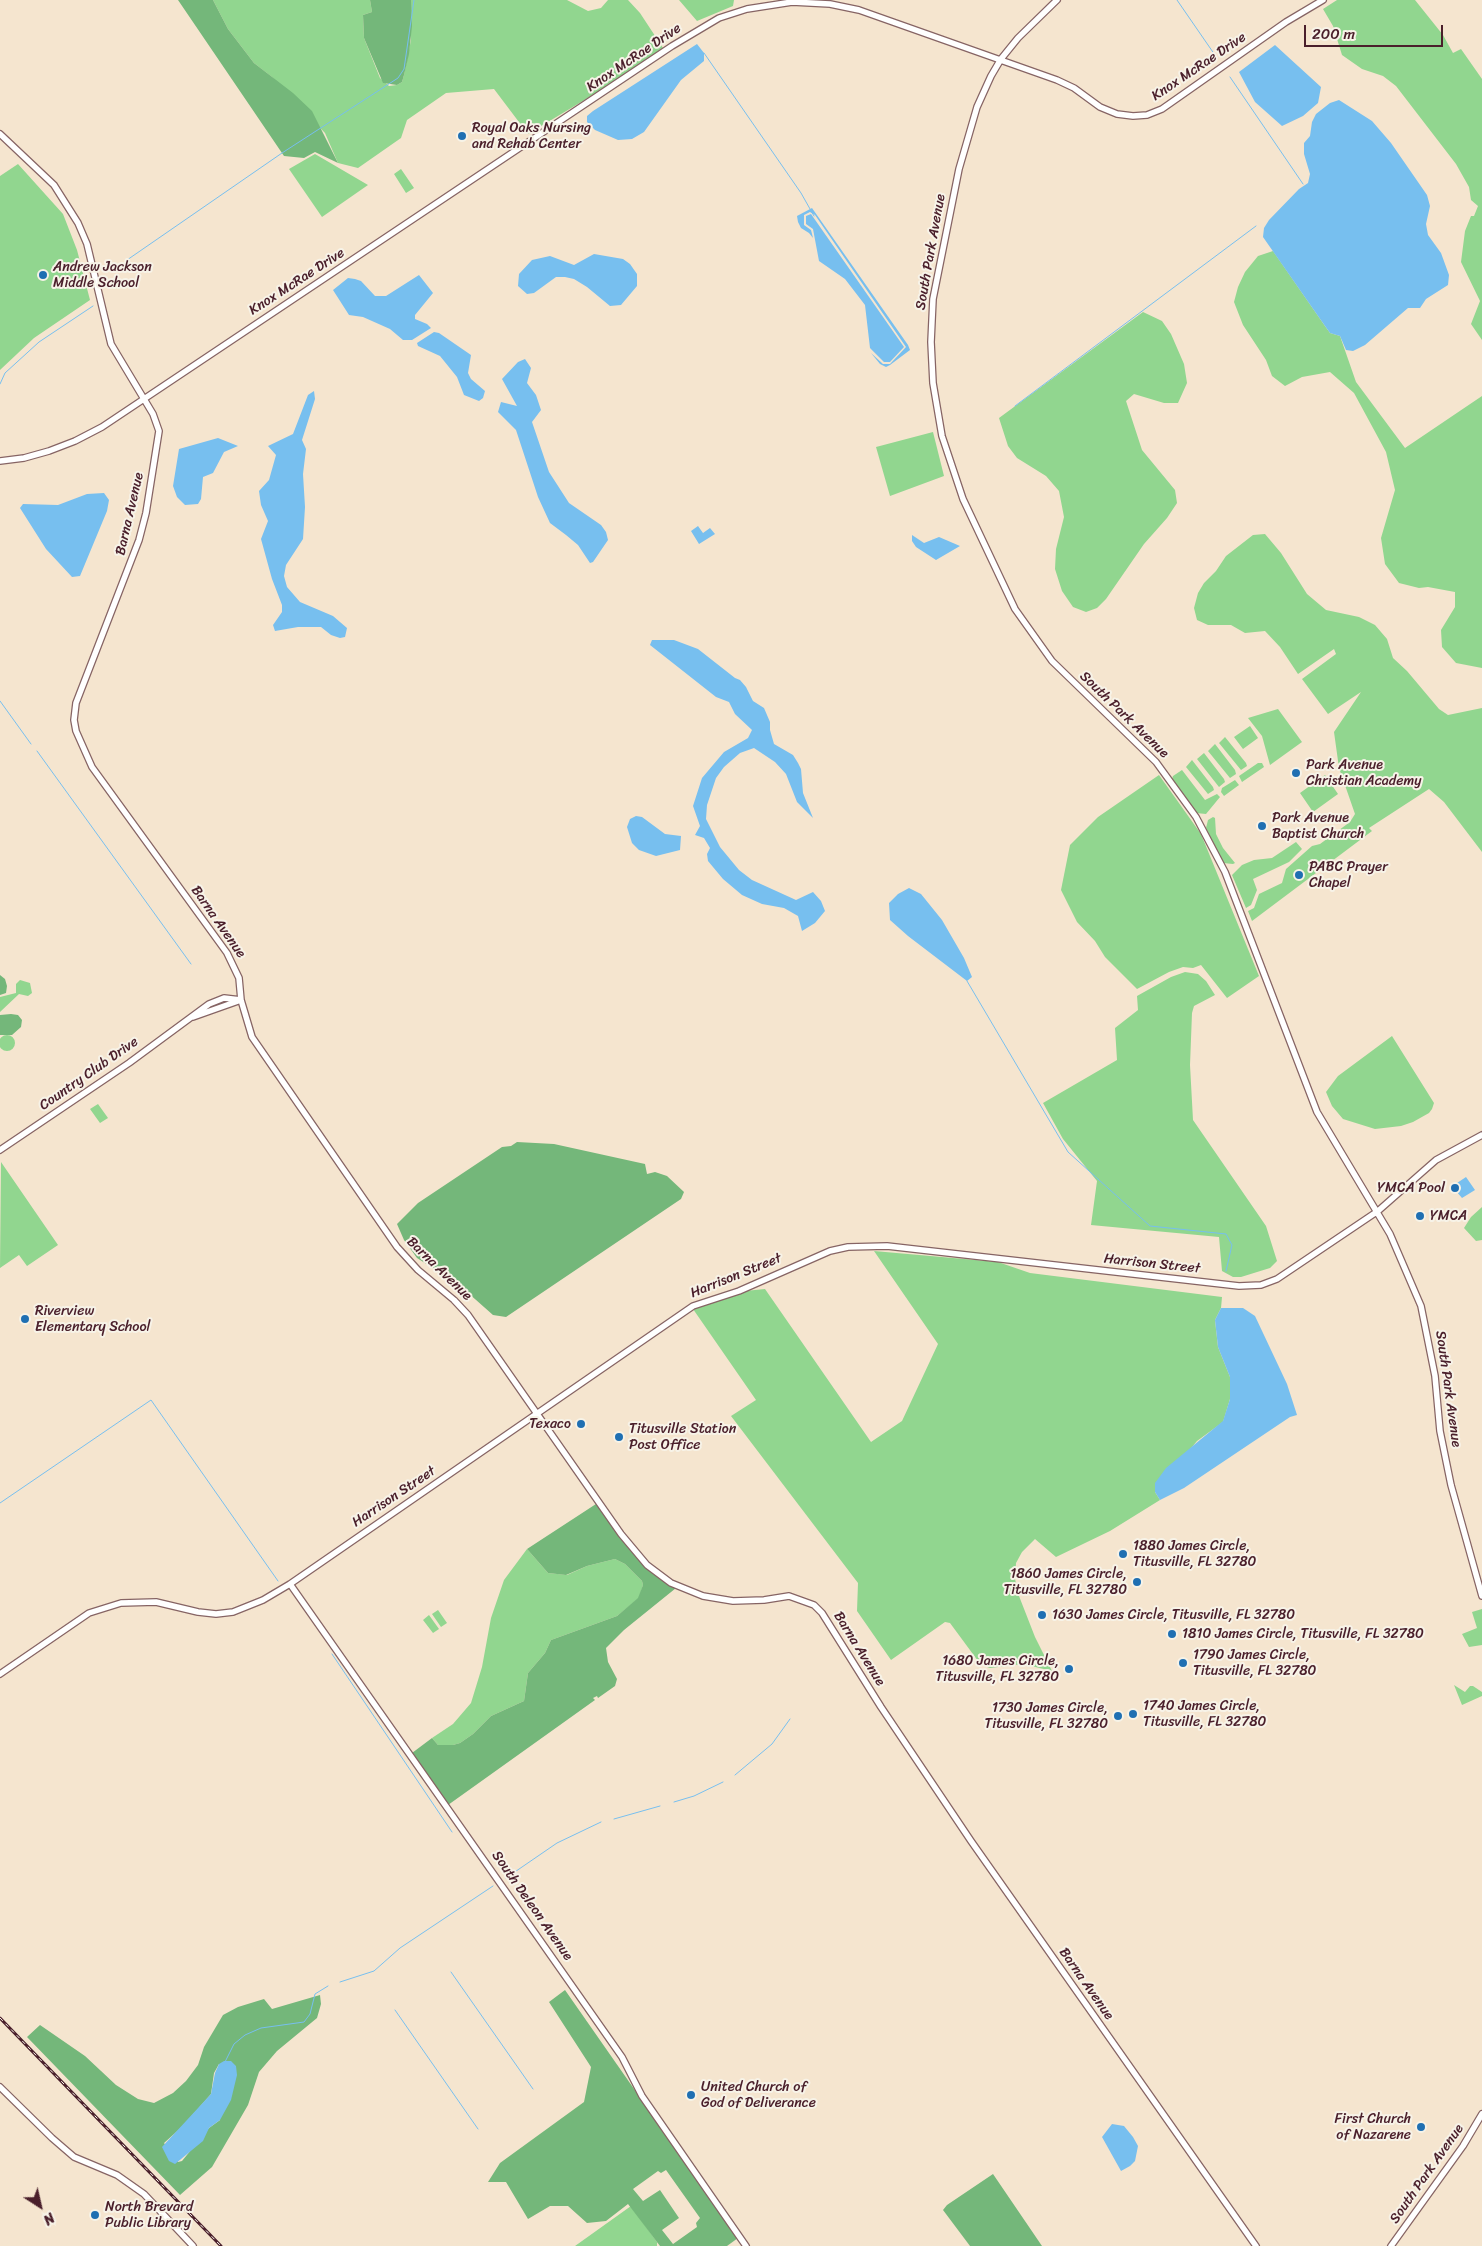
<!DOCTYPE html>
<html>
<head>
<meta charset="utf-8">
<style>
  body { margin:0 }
  #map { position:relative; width:1482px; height:2246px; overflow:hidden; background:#f5e5cf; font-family:Sriracha,sans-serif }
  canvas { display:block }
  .north { position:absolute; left:15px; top:2181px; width:50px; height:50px; -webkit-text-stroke:4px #f7f3e8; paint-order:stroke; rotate:145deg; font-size:14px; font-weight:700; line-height:20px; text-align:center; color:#4a1f2b }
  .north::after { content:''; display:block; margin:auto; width:18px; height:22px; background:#4a1f2b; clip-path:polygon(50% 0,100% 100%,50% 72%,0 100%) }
  .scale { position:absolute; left:1304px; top:25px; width:139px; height:22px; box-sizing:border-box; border:2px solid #4a1f2b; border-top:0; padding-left:6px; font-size:15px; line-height:18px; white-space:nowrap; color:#4a1f2b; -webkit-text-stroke:4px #f7f3e8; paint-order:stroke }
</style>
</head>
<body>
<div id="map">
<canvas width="1482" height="2246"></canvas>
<div class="north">N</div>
<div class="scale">200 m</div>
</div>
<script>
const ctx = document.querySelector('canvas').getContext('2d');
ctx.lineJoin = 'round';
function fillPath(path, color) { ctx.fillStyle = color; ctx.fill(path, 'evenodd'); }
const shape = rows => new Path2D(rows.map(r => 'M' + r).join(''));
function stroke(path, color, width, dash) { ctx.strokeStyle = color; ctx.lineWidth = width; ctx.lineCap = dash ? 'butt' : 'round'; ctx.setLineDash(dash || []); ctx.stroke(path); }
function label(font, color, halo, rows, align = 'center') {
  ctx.font = font + ' Sriracha,sans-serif'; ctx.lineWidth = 4; ctx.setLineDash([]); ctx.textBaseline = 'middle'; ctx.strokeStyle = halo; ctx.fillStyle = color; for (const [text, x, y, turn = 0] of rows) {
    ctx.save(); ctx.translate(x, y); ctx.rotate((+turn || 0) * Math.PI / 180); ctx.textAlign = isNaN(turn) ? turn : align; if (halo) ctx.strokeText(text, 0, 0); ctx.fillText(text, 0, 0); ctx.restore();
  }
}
fillPath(shape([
  [213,0,370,0,372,12,363,15,364,38,380,78,389,86,397,85,402,82,404,75,411,40,411,0,567,0,588,11,601,8,608,0,628,0,640,13,663,48,616,81,528,134,494,89,446,93,407,120,401,138,358,168,338,163,325,133,272,77,254,63,228,29],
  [679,0,734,0,733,6,697,21],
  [1337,0,1415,0,1443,35,1453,53,1461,49,1482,79,1482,340,1471,324,1480,301,1461,262,1465,231,1471,216,1474,216,1478,206,1471,200,1469,187,1456,164,1396,86,1383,76,1362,69,1342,55,1333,26,1323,9],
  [315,154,368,185,322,217,289,169],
  [18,164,63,214,77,250,90,300,34,338,0,370,0,176],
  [401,169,414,188,406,193,394,174],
  [1273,251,1325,326,1330,333,1340,336,1356,382,1405,448,1482,396,1482,668,1456,663,1442,647,1441,630,1455,607,1455,592,1428,587,1419,588,1399,583,1385,564,1381,538,1395,490,1386,452,1354,393,1330,372,1302,377,1285,386,1272,376,1266,360,1243,325,1234,302,1238,287,1245,272,1258,256],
  [1143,312,1162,321,1171,334,1184,364,1187,383,1178,403,1164,403,1134,394,1126,401,1142,450,1175,490,1177,503,1167,518,1144,544,1106,599,1097,608,1086,612,1073,607,1062,591,1055,569,1056,549,1064,517,1059,491,1046,476,1017,458,1008,446,999,418],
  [933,432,944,476,890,496,876,447],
  [1265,534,1281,553,1307,594,1326,610,1359,617,1375,625,1387,639,1393,658,1407,671,1439,709,1448,715,1482,708,1482,852,1444,802,1429,789,1369,828,1372,831,1252,921,1248,911,1254,908,1259,894,1282,883,1286,869,1312,846,1320,844,1350,822,1355,814,1339,768,1334,732,1361,692,1328,714,1302,679,1336,654,1334,649,1298,674,1280,647,1265,631,1245,633,1231,625,1208,625,1197,620,1194,608,1198,593,1204,583,1216,571,1226,556,1253,535],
  [1278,709,1302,742,1270,765,1262,736,1248,718],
  [1250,726,1258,738,1243,749,1234,737],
  [1225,737,1246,763,1247,766,1241,770,1219,743],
  [1215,744,1235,770,1236,774,1230,778,1208,751],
  [1204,753,1224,779,1225,782,1219,787,1197,759],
  [1192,760,1213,787,1214,790,1208,794,1186,767],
  [1258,763,1262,763,1264,767,1242,782,1239,776],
  [1182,770,1205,800,1217,794,1220,797,1206,814,1196,813,1172,779,1173,776],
  [1159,775,1201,834,1259,976,1227,998,1201,965,1193,968,1183,967,1169,972,1137,989,1105,957,1095,941,1077,922,1061,890,1070,845,1098,817],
  [1325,775,1338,794,1313,812,1300,793],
  [1235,780,1239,785,1224,796,1221,792,1222,788],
  [1213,817,1215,818,1216,834,1223,848,1235,863,1233,864,1223,863,1206,828,1208,820],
  [1296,842,1302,849,1289,862,1253,879,1257,890,1251,905,1246,908,1232,875,1242,865,1254,860,1272,858],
  [1185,972,1198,974,1206,981,1215,995,1194,1006,1192,1013,1190,1065,1193,1120,1266,1226,1277,1261,1270,1268,1241,1277,1233,1277,1222,1271,1219,1237,1091,1225,1097,1181,1063,1139,1043,1103,1117,1060,1115,1028,1138,1010,1137,996,1171,977],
  [20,980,30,983,32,993,28,996,19,994,0,1012,0,997,16,993,16,984],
  '-1 1043a8 8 0 1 1 16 0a8 8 0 1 1-16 0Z',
  [1392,1036,1434,1103,1432,1109,1429,1113,1413,1122,1401,1126,1375,1129,1343,1119,1332,1106,1326,1092,1338,1076],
  [98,1104,108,1118,100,1123,90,1109],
  [1,1162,58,1245,27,1266,19,1255,0,1268],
  [1482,1207,1482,1240,1476,1241,1464,1228,1471,1217],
  [874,1251,998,1262,1030,1273,1222,1297,1221,1308,1215,1320,1218,1347,1230,1377,1230,1399,1223,1422,1197,1441,1155,1492,1160,1500,1110,1531,1056,1557,1035,1539,1022,1552,1016,1563,1015,1579,1019,1596,1035,1637,1052,1671,1023,1664,990,1668,981,1665,950,1623,945,1622,891,1660,857,1611,858,1583,731,1416,756,1400,693,1309,745,1291,765,1289,871,1442,902,1421,938,1344],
  [527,1549,548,1573,567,1575,587,1566,615,1559,625,1564,642,1581,643,1585,639,1598,617,1616,551,1640,545,1653,528,1673,524,1701,491,1716,473,1734,460,1743,453,1745,438,1745,432,1738,453,1724,471,1703,482,1667,491,1618,504,1580],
  [1482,1609,1482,1645,1469,1647,1462,1634,1477,1628,1472,1612],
  [438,1610,447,1623,441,1627,432,1614],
  [429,1615,439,1629,433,1633,423,1620],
  [1454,1685,1465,1692,1470,1686,1473,1686,1482,1692,1482,1696,1462,1705],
  [631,2206,657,2242,657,2246,575,2246]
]), '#91d68f');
fillPath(shape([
  [178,0,213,0,228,29,254,63,293,93,312,111,338,163,315,152,304,158,284,156],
  [370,0,411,0,412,26,409,54,404,75,402,82,397,85,383,83,364,38,363,15,372,12],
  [0,975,5,979,7,986,6,993,0,995],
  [11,1014,18,1015,22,1020,21,1027,12,1035,0,1035,0,1015],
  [517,1142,554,1144,645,1164,647,1174,655,1172,667,1176,684,1192,681,1199,506,1317,493,1315,458,1284,417,1258,404,1240,397,1224,418,1203,502,1147,511,1146],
  [596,1504,636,1557,645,1567,676,1588,624,1630,606,1648,608,1662,617,1679,615,1686,598,1698,597,1696,593,1698,595,1700,448,1805,412,1753,432,1738,438,1745,453,1745,460,1743,473,1734,491,1716,524,1701,528,1673,545,1653,551,1640,617,1616,638,1598,643,1585,642,1581,625,1564,615,1559,587,1566,566,1575,548,1573,527,1549],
  [565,1990,738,2238,727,2246,660,2246,628,2204,606,2221,587,2223,568,2206,550,2206,528,2219,506,2182,488,2182,500,2163,584,2102,591,2067,549,2002],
  [666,2170,700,2218,696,2223,697,2227,673,2244,662,2230,679,2218,660,2190,643,2201,633,2189,658,2171,661,2173],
  [320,1995,321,2004,317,2018,277,2051,259,2072,248,2105,212,2167,180,2195,27,2037,40,2025,85,2056,116,2085,138,2099,154,2103,173,2093,186,2081,198,2065,204,2047,223,2015,238,2007,264,1999,272,2009],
  [219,2064,220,2120,209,2128,182,2161,178,2162,164,2143,183,2126,211,2094,214,2073],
  [993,2174,1042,2246,970,2246,943,2210,947,2205]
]), '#74b77a');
fillPath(shape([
  [697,44,704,53,704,61,681,80,644,132,632,139,618,140,595,130,587,122,587,116,593,111],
  [1275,45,1321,87,1318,103,1303,116,1282,126,1255,102,1239,72],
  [1339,100,1372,121,1391,143,1427,195,1430,206,1426,224,1428,235,1441,253,1449,275,1448,285,1426,299,1420,308,1408,308,1365,345,1353,351,1346,350,1340,336,1330,333,1325,326,1263,237,1264,228,1269,220,1299,189,1308,183,1310,174,1304,154,1304,143,1310,136,1312,122,1316,114,1330,103],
  [812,208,908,345,910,350,890,365,886,367,880,364,871,353,883,364,890,364,906,347,815,215,810,212,804,215,804,225,811,230,813,238,809,233,801,228,798,222,797,216],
  [811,214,904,347,890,362,884,362,870,348,865,305,845,279,819,261,813,229,806,224,806,216],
  [594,254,623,259,630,264,637,274,637,286,621,305,610,306,587,287,574,279,565,277,556,277,534,293,527,294,518,286,519,274,532,260,550,256,574,265],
  [419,275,433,293,415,315,415,319,427,324,431,328,412,340,403,340,390,329,363,317,349,315,333,290,348,278,355,279,361,281,375,296,386,296],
  [434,332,439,333,471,355,468,373,471,379,485,391,483,398,479,401,464,395,457,377,440,356,418,346,417,343],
  [525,359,531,368,527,383,536,395,541,410,532,422,549,472,569,503,601,525,606,532,608,540,593,562,590,563,578,545,566,535,550,523,538,497,516,430,498,412,501,402,517,406,502,379,518,362],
  [314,391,315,399,302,440,306,449,303,474,305,507,303,539,286,565,284,576,287,587,300,602,333,616,347,628,345,637,340,638,331,635,321,627,298,627,275,631,273,625,282,612,282,605,272,579,261,539,268,521,261,505,259,491,269,480,276,455,268,446,293,434,308,395],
  [218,438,238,446,224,452,213,473,203,477,201,499,198,504,185,505,177,497,173,486,179,449],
  [104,493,109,500,107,511,80,576,72,577,46,549,20,508,23,504,58,505,87,494],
  [698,526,703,533,710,528,715,534,699,544,691,531],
  [912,535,924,543,939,537,960,546,936,560,916,547,912,541],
  [652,640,674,640,698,649,735,678,740,680,746,687,753,701,764,708,770,722,770,730,774,744,793,755,798,763,801,769,803,793,813,818,797,802,786,774,775,762,754,748,740,753,724,767,716,778,707,805,706,819,720,847,739,870,752,880,796,900,813,892,821,901,825,911,815,923,802,931,798,916,784,908,762,904,742,895,723,879,708,861,707,854,710,848,704,838,695,835,700,826,693,806,702,778,724,752,748,738,752,730,735,714,729,702,716,697,650,645],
  [636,816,642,817,665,834,681,836,680,850,656,856,639,850,632,843,627,827,630,819],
  [909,888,921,894,942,920,964,958,972,977,967,981,908,936,890,920,889,903,898,894],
  [1466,1177,1475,1190,1462,1198,1456,1191,1461,1188,1457,1183],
  [1221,1308,1243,1308,1255,1316,1287,1384,1297,1415,1290,1417,1184,1488,1160,1500,1155,1492,1155,1483,1166,1468,1223,1421,1230,1399,1230,1377,1218,1347,1215,1320],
  [224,2061,231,2061,236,2066,237,2075,231,2100,220,2120,209,2128,203,2141,175,2164,169,2161,162,2147,211,2094,215,2073,219,2064],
  [1112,2124,1124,2126,1133,2137,1138,2146,1135,2161,1130,2166,1121,2171,1102,2137]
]), '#77bfef');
stroke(shape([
  [1177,0,1217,58],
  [704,53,801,193,814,216],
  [1230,77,1303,184],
  [127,260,282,153,398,78,404,69,414,0],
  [0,384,5,373,39,342,93,306],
  [1015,406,1256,226],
  [0,701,31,744],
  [37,751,191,964],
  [967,981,1068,1152,1150,1226,1226,1234,1232,1245,1226,1271],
  [0,1503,151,1400,278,1581],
  [332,1654,452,1832],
  [735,1775,772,1744,790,1719],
  [674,1802,694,1796,723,1782],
  [614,1819,660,1806],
  [506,1878,557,1843,601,1822],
  [451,1972,533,2089],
  [340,1982,374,1971,400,1948,493,1886],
  [395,2010,478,2129],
  [225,2062,234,2044,245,2035,261,2028,304,2022,310,2014,315,1994,328,1986]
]), '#77bfef', 1);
const minor = shape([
  [1057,0,1018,38,1001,59,991,76,977,107,959,169,933,299,931,342,933,383,942,436,963,499,1015,609,1052,661,1156,762,1196,817,1225,872,1317,1112,1390,1234,1421,1306,1435,1376,1440,1431,1451,1485,1482,1596],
  [0,134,54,185,78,223,87,244,111,344,153,414,159,431,146,513,139,540,76,703,74,720,76,731,92,767,227,953,239,978,241,1000,252,1037,397,1247,418,1270,454,1300,468,1315,621,1534,647,1565,671,1583,703,1596,733,1601,764,1600,789,1596,814,1605,822,1613,881,1707,971,1841,1256,2246],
  [0,461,24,458,49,451,75,441,102,427,672,46,719,18,747,9,792,2,830,4,859,10,1057,80,1074,88,1100,107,1117,114,1133,116,1147,115,1162,109,1286,22,1323,0],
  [193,1017,241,1000],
  [0,1150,129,1063,209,1004,224,998,241,1000],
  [290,1584,622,2057,642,2096,746,2246],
  [0,1674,89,1613,121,1603,156,1602,198,1612,216,1614,233,1612,263,1600,290,1584,693,1306,739,1291,830,1251,848,1247,887,1246,1239,1286,1261,1285,1277,1279,1378,1211,1436,1160,1482,1135],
  [0,2087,52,2138,74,2157,117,2175,144,2194,193,2246],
  [1391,2246,1463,2146,1482,2114]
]);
stroke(minor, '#866464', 8);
stroke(minor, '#fff', 5.5);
const rail = shape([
  [0,2018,221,2246]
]);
stroke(rail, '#4a1f2b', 3);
stroke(rail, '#f7f3e8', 1, [4]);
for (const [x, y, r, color] of [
  [462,136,5,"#1f6fb2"],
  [43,275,5,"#1f6fb2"],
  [1296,773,5,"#1f6fb2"],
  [1262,826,5,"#1f6fb2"],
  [1299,875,5,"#1f6fb2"],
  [1455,1188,5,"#1f6fb2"],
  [1420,1216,5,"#1f6fb2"],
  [25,1319,5,"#1f6fb2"],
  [581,1424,5,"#1f6fb2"],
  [619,1437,5,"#1f6fb2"],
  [1123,1554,5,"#1f6fb2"],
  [1137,1582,5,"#1f6fb2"],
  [1042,1615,5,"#1f6fb2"],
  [1172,1634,5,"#1f6fb2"],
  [1183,1663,5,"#1f6fb2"],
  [1069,1669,5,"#1f6fb2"],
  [1133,1714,5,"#1f6fb2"],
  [1118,1716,5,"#1f6fb2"],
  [691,2095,5,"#1f6fb2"],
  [1421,2127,5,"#1f6fb2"],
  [95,2215,5,"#1f6fb2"]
]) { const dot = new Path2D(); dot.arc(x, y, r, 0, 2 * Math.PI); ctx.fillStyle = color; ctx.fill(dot); stroke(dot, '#f7f3e8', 2); }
label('14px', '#4a1f2b', '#f7f3e8', [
  ["Knox McRae Drive",634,58,-34],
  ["Knox McRae Drive",1199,67,-34],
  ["South Park Avenue",931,252,-80],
  ["Knox McRae Drive",297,282,-33],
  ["Barna Avenue",130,514,-77],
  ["South Park Avenue",1124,715,44],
  ["Barna Avenue",218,922,55],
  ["Country Club Drive",89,1074,-35],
  ["Harrison Street",1152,1264,6],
  ["Barna Avenue",439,1269,44],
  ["Harrison Street",736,1276,-22],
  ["South Park Avenue",1448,1389,82],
  ["Harrison Street",394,1497,-34],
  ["Barna Avenue",859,1649,58],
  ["South Deleon Avenue",532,1906,55],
  ["Barna Avenue",1086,1984,55],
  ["South Park Avenue",1427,2174,-55]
]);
label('14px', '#4a1f2b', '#f7f3e8', [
  ["Royal Oaks Nursing",472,128],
  ["and Rehab Center",472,144],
  ["Andrew Jackson",53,267],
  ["Middle School",53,283],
  ["Park Avenue",1306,765],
  ["Christian Academy",1306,781],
  ["Park Avenue",1272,818],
  ["Baptist Church",1272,834],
  ["PABC Prayer",1309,867],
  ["Chapel",1309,883],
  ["YMCA Pool",1445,1188,"right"],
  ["YMCA",1430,1216],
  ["Riverview",35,1311],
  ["Elementary School",35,1327],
  ["Texaco",571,1424,"right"],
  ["Titusville Station",629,1429],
  ["Post Office",629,1445],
  ["1880 James Circle,",1133,1546],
  ["Titusville, FL 32780",1133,1562],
  ["1860 James Circle,",1127,1574,"right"],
  ["Titusville, FL 32780",1127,1590,"right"],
  ["1630 James Circle, Titusville, FL 32780",1052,1615],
  ["1810 James Circle, Titusville, FL 32780",1182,1634],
  ["1790 James Circle,",1193,1655],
  ["Titusville, FL 32780",1193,1671],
  ["1680 James Circle,",1059,1661,"right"],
  ["Titusville, FL 32780",1059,1677,"right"],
  ["1740 James Circle,",1143,1706],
  ["Titusville, FL 32780",1143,1722],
  ["1730 James Circle,",1108,1708,"right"],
  ["Titusville, FL 32780",1108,1724,"right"],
  ["United Church of",701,2087],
  ["God of Deliverance",701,2103],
  ["First Church",1411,2119,"right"],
  ["of Nazarene",1411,2135,"right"],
  ["North Brevard",105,2207],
  ["Public Library",105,2223]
], 'left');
</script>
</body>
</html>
